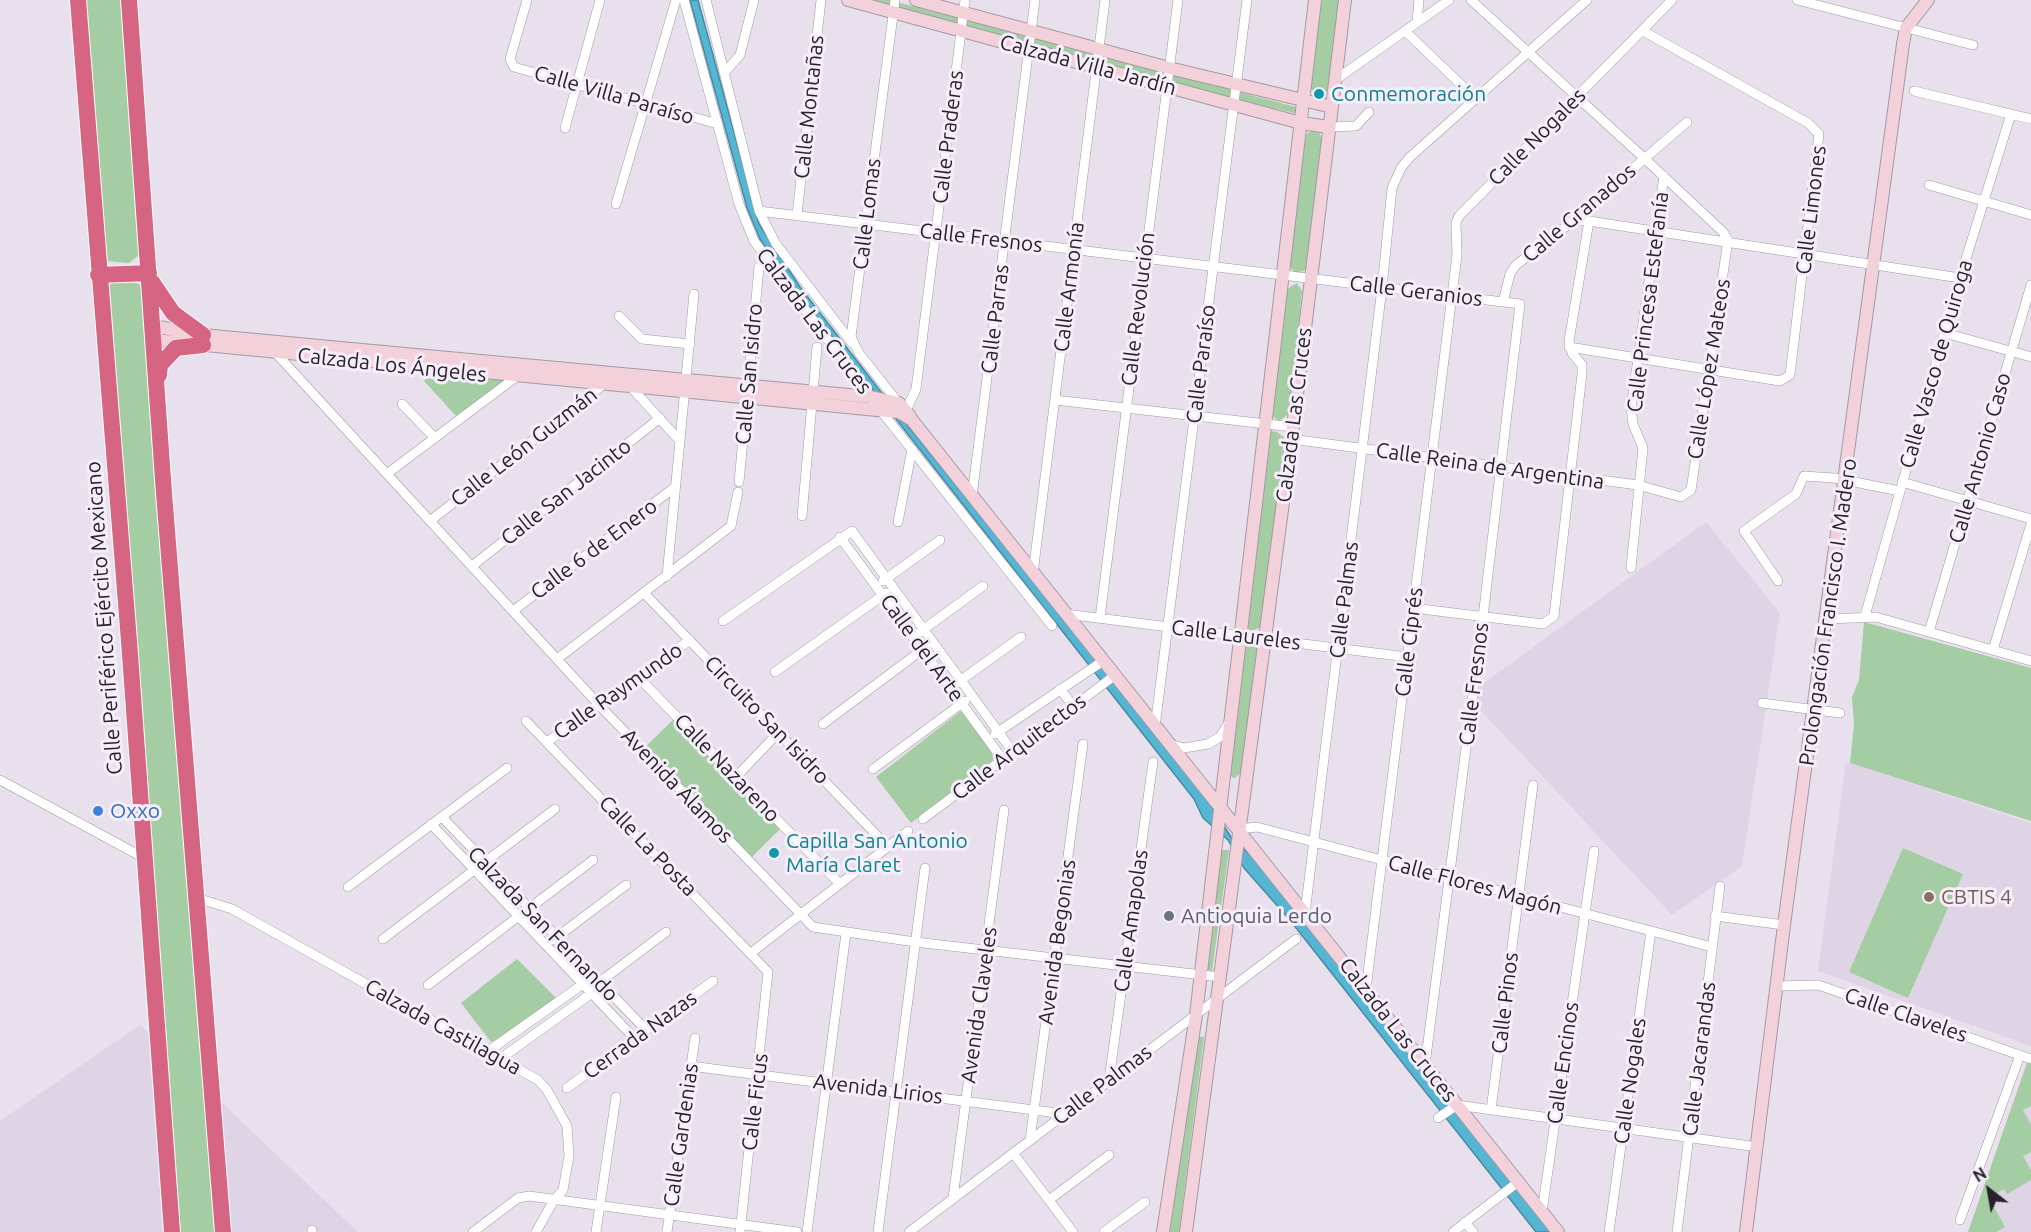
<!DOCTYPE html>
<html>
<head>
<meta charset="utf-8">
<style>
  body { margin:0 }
  #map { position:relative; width:2031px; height:1232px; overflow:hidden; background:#e8e0ec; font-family:Ubuntu,sans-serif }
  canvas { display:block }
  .north { position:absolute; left:1959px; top:1160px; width:60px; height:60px; -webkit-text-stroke:4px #f5edf9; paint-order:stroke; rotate:329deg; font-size:16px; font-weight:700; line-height:24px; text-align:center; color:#272429 }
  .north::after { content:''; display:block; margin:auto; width:21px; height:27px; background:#272429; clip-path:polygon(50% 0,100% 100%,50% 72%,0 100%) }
</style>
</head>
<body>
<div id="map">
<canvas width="2031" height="1232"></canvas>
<div class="north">N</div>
</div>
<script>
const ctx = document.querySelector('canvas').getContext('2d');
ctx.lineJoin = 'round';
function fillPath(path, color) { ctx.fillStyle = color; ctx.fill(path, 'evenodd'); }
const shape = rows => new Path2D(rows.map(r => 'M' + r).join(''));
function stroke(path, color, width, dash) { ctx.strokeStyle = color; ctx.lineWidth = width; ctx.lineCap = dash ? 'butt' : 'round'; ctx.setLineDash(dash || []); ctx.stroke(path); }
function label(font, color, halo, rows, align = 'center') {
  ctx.font = font + ' Ubuntu,sans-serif'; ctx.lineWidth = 6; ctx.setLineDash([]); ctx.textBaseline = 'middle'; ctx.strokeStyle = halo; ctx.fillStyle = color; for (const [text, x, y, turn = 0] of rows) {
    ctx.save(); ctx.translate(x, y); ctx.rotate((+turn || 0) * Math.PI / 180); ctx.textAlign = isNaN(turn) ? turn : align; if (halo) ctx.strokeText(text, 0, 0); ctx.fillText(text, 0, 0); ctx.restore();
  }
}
fillPath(shape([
  [1706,522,1780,613,1742,866,1672,915,1475,704,1477,688],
  [1846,762,2031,823,2031,1046,1818,971],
  [140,1025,358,1232,0,1232,0,1121],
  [2027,1063,2031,1064,2031,1232,1968,1232]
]), '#dfd3e6');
fillPath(shape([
  [79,0,130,0,143,252,129,263,106,261],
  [860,0,889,0,1296,107,1297,111,1294,113,1238,100],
  [1320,0,1342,0,1329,88,1322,95,1310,89],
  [1313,130,1319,132,1323,142,1309,263,1304,271,1296,273,1288,266,1304,136],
  [125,278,149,289,220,1232,173,1232,101,293,112,283],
  [1297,283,1302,291,1290,409,1289,414,1279,421,1271,415,1287,289],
  [437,367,514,374,457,417,424,381],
  [1275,431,1284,437,1263,623,1259,628,1252,631,1246,628,1270,432],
  [1864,622,2031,668,2031,821,1850,763,1854,724,1852,697,1859,680],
  [1251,643,1260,651,1244,772,1234,778,1230,776,1246,644],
  [961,711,997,757,911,823,876,777],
  [676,717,782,827,751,858,644,748],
  [1903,848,1963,874,1908,998,1849,972],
  [1221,850,1229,850,1212,971,1204,969],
  [517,959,557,999,506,1036,491,1042,461,1003],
  [1196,1036,1204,1037,1179,1232,1170,1232],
  [2027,1063,2031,1064,2031,1106,2023,1110,2031,1125,2031,1152,2023,1156,2031,1170,2031,1180,2007,1194,2004,1189,1989,1198,2005,1227,1996,1232,1968,1232]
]), '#a4cda3');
const water = shape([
  [690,0,698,0,759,224,800,287,891,405,1195,780,1231,837,1260,864,1299,912,1551,1232,1536,1232,1289,919,1244,868,1228,840,1203,818,1194,799,794,289,760,239,747,208,690,0]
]);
fillPath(water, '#55b6d4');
stroke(water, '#478aa1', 1.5);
const street = shape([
  [527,0,510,59,514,67,718,124],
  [684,0,739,204,754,241,881,411,1052,626],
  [706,0,759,211,776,244,852,343],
  [895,0,851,337,859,353,900,405],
  [1797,0,1973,45],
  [1417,22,1419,0],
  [1405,31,1476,99],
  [724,73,740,55,754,0],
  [1335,80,1449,0],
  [1914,91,2031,119],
  [1329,127,1356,126,1369,112],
  [565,128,600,0],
  [1929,185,2031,215],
  [616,204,676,0],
  [759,211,1520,304,1483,617,1425,1065],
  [797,215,821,0],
  [1569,224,1576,220,1589,221,1960,278],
  [1503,302,1510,274,1516,265,1569,224,1687,122],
  [619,316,642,339,690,344],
  [1945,333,2031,357],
  [1569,347,1780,381,1790,375,1819,134,1808,123,1643,31],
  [273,350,599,705,813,927,915,942,1220,977],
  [628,384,679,440],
  [1055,400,1293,427],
  [402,404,435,438],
  [904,415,916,389,965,0],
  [1291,439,1638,485,1681,497,1691,490,1728,240,1723,232,1644,158,1471,0],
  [388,473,520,374],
  [739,482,759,267],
  [1902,482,2031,519],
  [972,496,1035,0],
  [802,516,817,347],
  [430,521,607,382],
  [898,522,912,449],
  [840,537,1003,760],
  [472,566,660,418],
  [1631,568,1643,448,1633,424,1631,408,1664,176],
  [1033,573,1105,0],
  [667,576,694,294],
  [883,581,940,540],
  [1778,581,1744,531,1796,494,1804,476,1834,478,1900,491],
  [644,593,888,847],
  [1413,608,1543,624,1554,616,1582,374,1582,365,1572,353,1569,341,1589,221],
  [513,611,675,487],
  [1066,614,1407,657],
  [1865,616,1960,278,2011,114],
  [1100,618,1178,0],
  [1827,619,1876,617,2031,661],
  [723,621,852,531,1013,752],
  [920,632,983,586],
  [1929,632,2031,285],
  [1993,650,2031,524],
  [557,659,731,526,738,492],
  [775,672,886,593],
  [638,677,840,884],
  [957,683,1021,637],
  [1060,689,1074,707],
  [1762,703,1840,713],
  [526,721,768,972,740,1232],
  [823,724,926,647],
  [1155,727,1247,0],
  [995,734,1103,661],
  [547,742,690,640],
  [1169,744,1184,748,1208,744,1220,737,1228,724],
  [873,769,965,701],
  [736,777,779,732],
  [0,780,144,858],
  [442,817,646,1030],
  [923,819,1114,676],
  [431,824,635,1039],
  [1238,829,1257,827,1712,947],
  [348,887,507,768],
  [197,898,232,909,538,1080,547,1090,567,1126,569,1156,563,1190,554,1200,536,1232],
  [1305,913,1382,288,1392,188,1401,168,1410,157,1587,0],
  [1715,916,1784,925],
  [383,939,555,809],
  [553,940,626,885],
  [751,953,908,831],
  [428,985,593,860],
  [1778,986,1818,985,1827,988,2031,1059],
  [1366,989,1457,255,1456,223,1459,216,1672,0],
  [487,1052,586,982],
  [500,1059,592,993,601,985,605,978,666,932],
  [690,1066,1065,1114],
  [1109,1080,1153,762],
  [567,1088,713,981],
  [1491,1110,1533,785],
  [1438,1118,1457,1105,1757,1147],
  [1030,1140,1083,744],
  [1013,1153,1073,1232],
  [953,1198,1004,810],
  [1049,1200,1109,1155],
  [1542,1212,1594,851],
  [1960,1220,2020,1055],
  [1465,1222,1473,1232],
  [312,1232,312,1230],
  [473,1232,518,1198,529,1196,797,1232],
  [596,1232,616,1097],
  [667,1232,695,1038],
  [807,1232,846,933],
  [878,1232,925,868],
  [909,1232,1296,939],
  [1104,1232,1145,1202],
  [1453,1232,1518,1182],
  [1609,1232,1651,931],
  [1677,1232,1720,886]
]);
const secondary = shape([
  [848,0,1301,123,1329,127],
  [916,0,1169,68,1332,107],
  [153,326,203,335,351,349,871,397,899,403,910,416],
  [154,340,898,412,904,415,912,420,1558,1232],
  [1163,1232,1196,1015,1315,0],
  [1186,1232,1293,427,1345,0],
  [1746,1232,1784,925,1903,44,1906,28,1928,0]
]);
const highway = shape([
  [78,0,129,641,172,1232],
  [129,0,164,493,223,1232],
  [98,275,149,273],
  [152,282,173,313,203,335],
  [159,375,160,365,176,348,203,345]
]);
stroke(street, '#a29aa6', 10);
stroke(secondary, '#a29aa6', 14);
stroke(highway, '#fff', 18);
stroke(street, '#fff', 9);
stroke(secondary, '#f2d1da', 12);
stroke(highway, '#d56583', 16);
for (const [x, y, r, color] of [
  [1319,94,6,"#0f9aa8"],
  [98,811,6,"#3f7fe0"],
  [774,853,6,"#0f9aa8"],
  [1929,897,6,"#8d6e63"],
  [1169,916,6,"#6b7280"]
]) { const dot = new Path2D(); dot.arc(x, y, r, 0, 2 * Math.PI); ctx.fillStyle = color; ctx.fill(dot); stroke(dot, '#f5edf9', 2); }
label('21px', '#272429', '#f5edf9', [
  ["Calzada Villa Jardín",1088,65,15],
  ["Calle Villa Paraíso",614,95,16],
  ["Calle Montañas",809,107,-84],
  ["Calle Praderas",948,137,-83],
  ["Calle Nogales",1537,137,-45],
  ["Calle Limones",1811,210,-83],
  ["Calle Granados",1579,213,-40],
  ["Calle Lomas",867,214,-83],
  ["Calle Fresnos",981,238,7],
  ["Calle Armonía",1069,287,-83],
  ["Calle Geranios",1416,291,7],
  ["Calle Princesa Estefanía",1648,302,-83],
  ["Calle Revolución",1138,309,-83],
  ["Calle Parras",995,319,-83],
  ["Calzada Las Cruces",814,321,53],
  ["Calle Paraíso",1201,364,-83],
  ["Calle Vasco de Quiroga",1936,364,-74],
  ["Calzada Los Ángeles",392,365,6],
  ["Calle López Mateos",1709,369,-81],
  ["Calle San Isidro",749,374,-85],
  ["Calzada Las Cruces",1294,415,-83],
  ["Calle León Guzmán",524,447,-38],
  ["Calle Antonio Caso",1980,458,-74],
  ["Calle Reina de Argentina",1490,466,8],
  ["Calle San Jacinto",566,492,-38],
  ["Calle 6 de Enero",594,549,-37],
  ["Calle Palmas",1344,600,-83],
  ["Prolongación Francisco I. Madero",1828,612,-82],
  ["Calle Periférico Ejército Mexicano",104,618,-94],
  ["Calle Laureles",1236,635,7],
  ["Calle Ciprés",1409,642,-83],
  ["Calle del Arte",922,648,54],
  ["Calle Fresnos",1474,684,-83],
  ["Calle Raymundo",618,691,-35],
  ["Circuito San Isidro",767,720,46],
  ["Calle Arquitectos",1019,747,-37],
  ["Calle Nazareno",727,768,46],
  ["Avenida Álamos",677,786,46],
  ["Calle La Posta",648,846,46],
  ["Calle Flores Magón",1475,885,15],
  ["Calle Amapolas",1131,921,-82],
  ["Calzada San Fernando",543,924,46],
  ["Avenida Begonias",1057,942,-82],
  ["Calle Pinos",1505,1003,-83],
  ["Avenida Claveles",979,1005,-82],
  ["Calle Claveles",1906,1015,19],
  ["Calzada Castilagua",443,1027,29],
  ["Calzada Las Cruces",1398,1030,52],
  ["Cerrada Nazas",640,1035,-36],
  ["Calle Jacarandas",1699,1059,-83],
  ["Calle Encinos",1563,1063,-82],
  ["Calle Nogales",1630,1081,-82],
  ["Calle Palmas",1102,1085,-37],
  ["Avenida Lirios",878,1089,7],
  ["Calle Ficus",755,1102,-83],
  ["Calle Gardenias",681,1135,-82]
]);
label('21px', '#0d838f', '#f5edf9', [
  ["Conmemoración",1331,94],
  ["Capilla San Antonio",786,841],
  ["María Claret",786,865]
], 'left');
label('21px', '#366cbe', '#f5edf9', [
  ["Oxxo",110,811]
], 'left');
label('21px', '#785e54', '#f5edf9', [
  ["CBTIS 4",1941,897]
], 'left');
label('21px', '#5b616d', '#f5edf9', [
  ["Antioquia Lerdo",1181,916]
], 'left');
</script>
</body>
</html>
